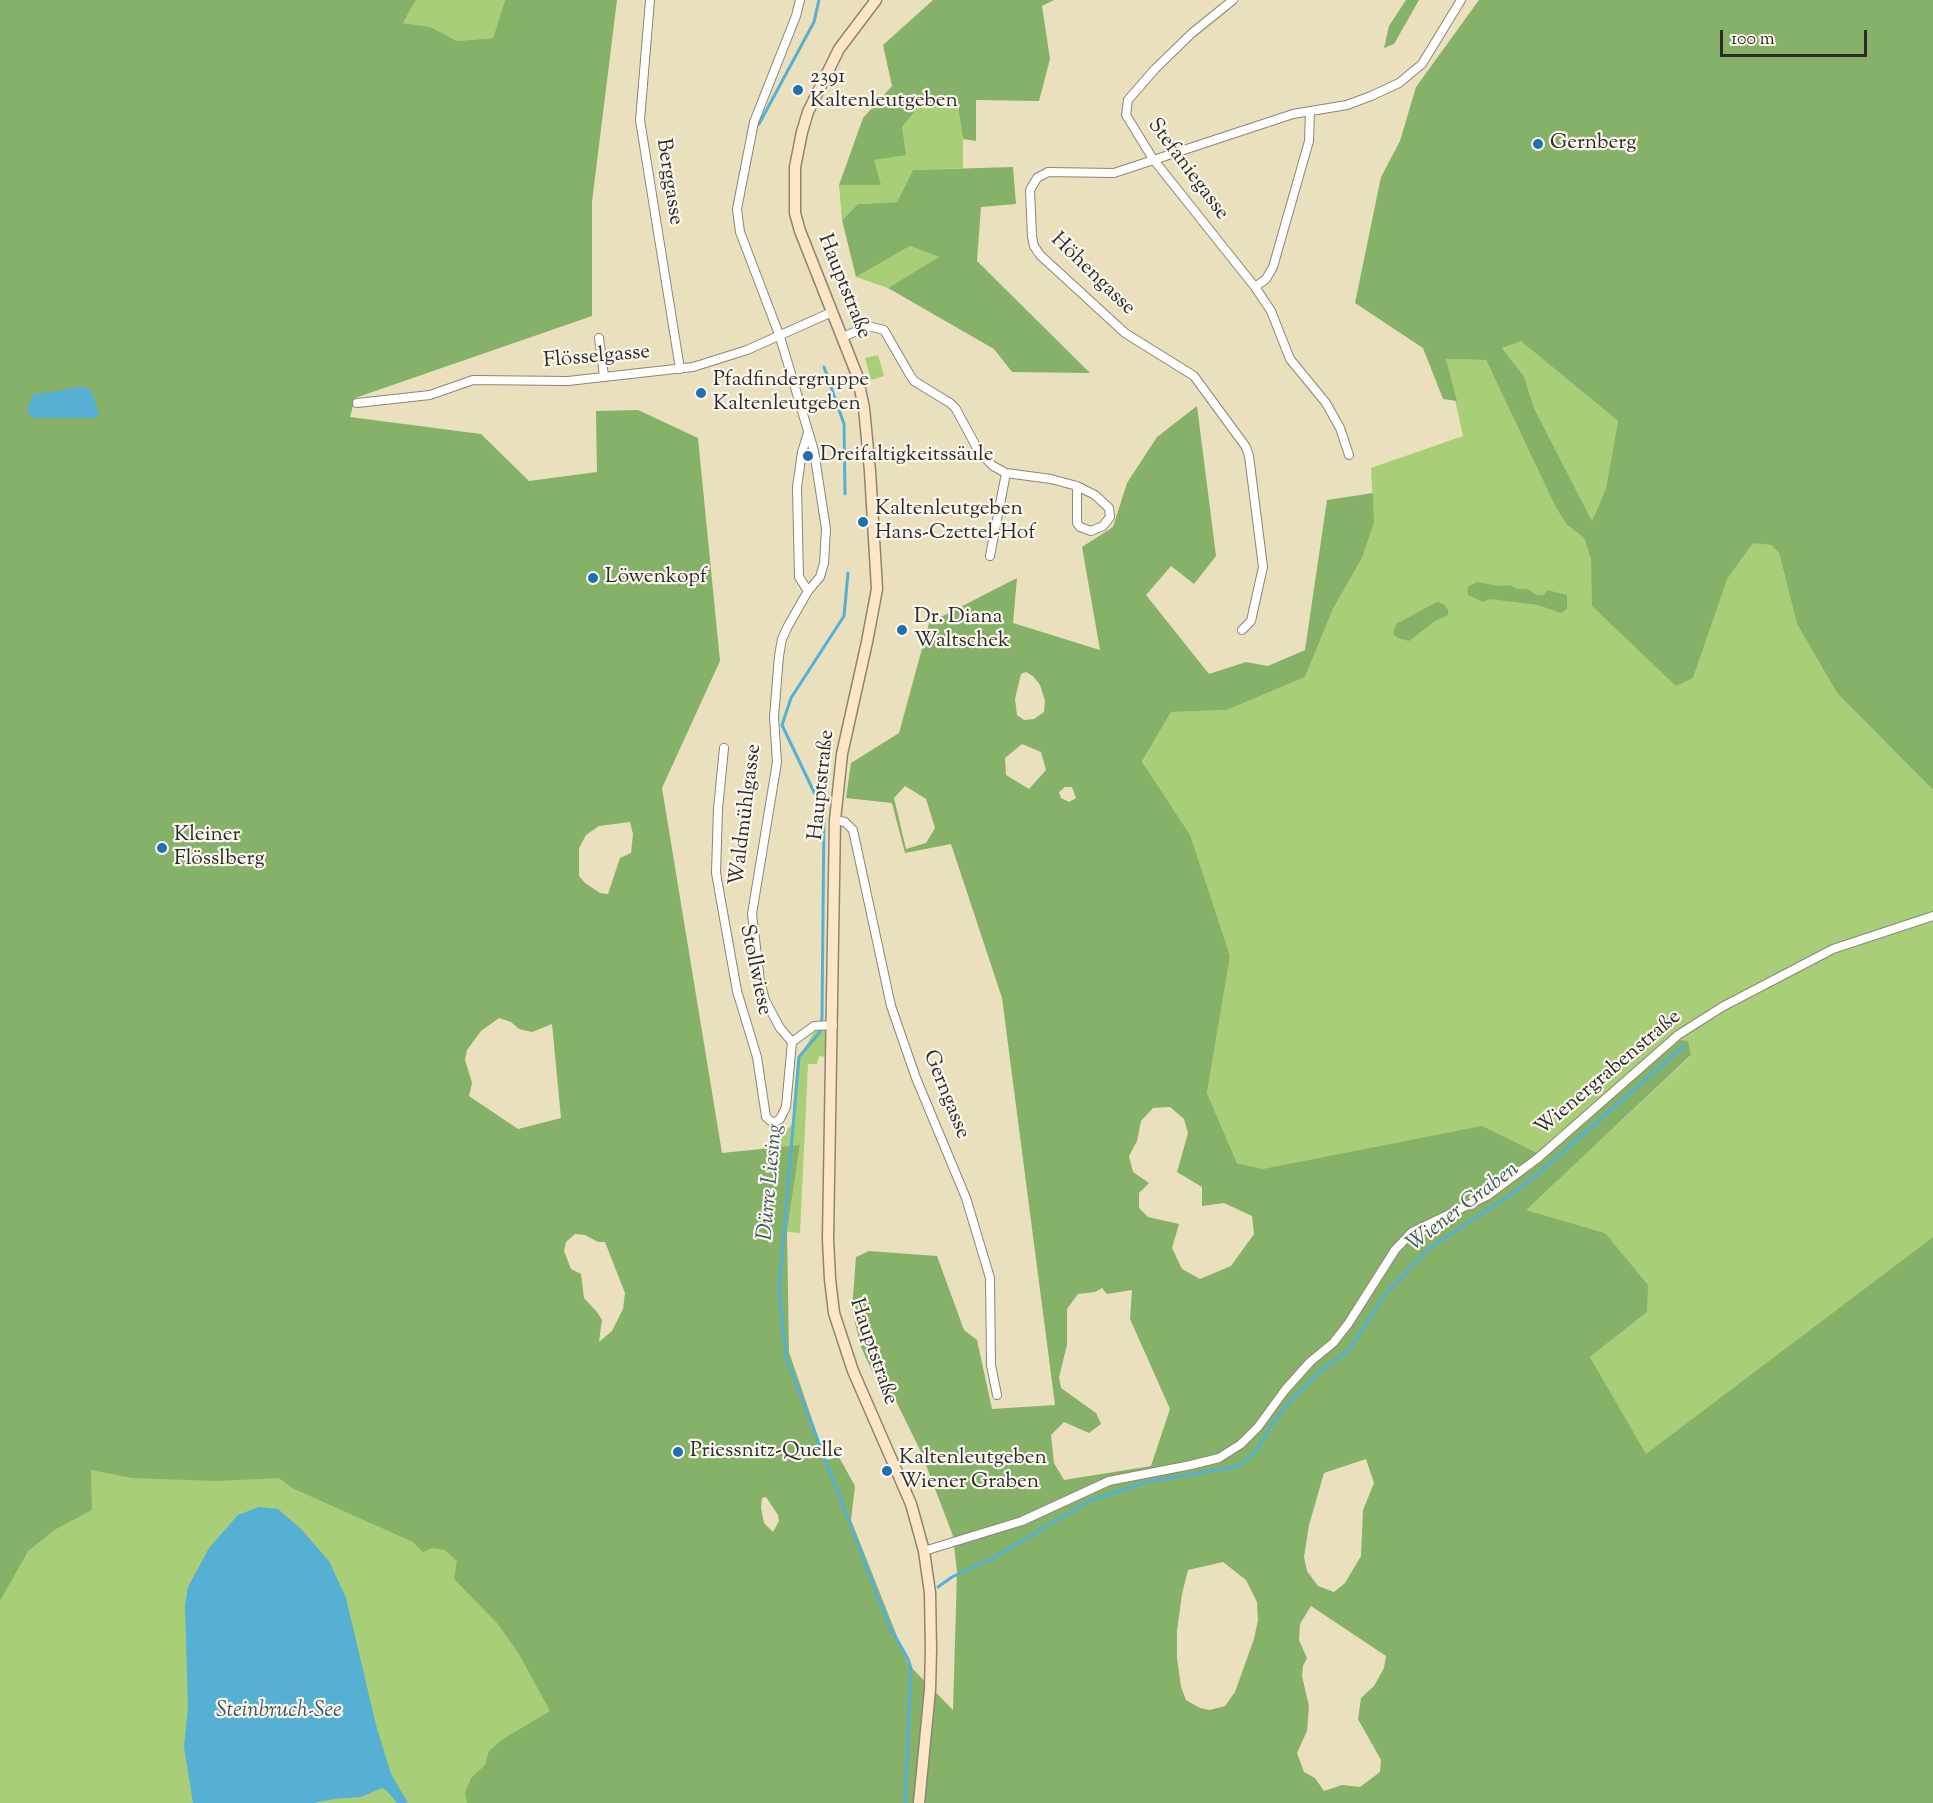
<!DOCTYPE html>
<html>
<head>
<meta charset="utf-8">
<style>
  body { margin:0 }
  #map { position:relative; width:1933px; height:1803px; overflow:hidden; background:#ebe0bd; font-family:"Sorts Mill Goudy",serif }
  canvas { display:block }
  .scale { position:absolute; left:1720px; top:30px; width:147px; height:27px; box-sizing:border-box; border:3px solid #2b2b2b; border-top:0; padding-left:8px; font-size:18px; line-height:21px; white-space:nowrap; color:#2b2b2b; -webkit-text-stroke:4px #fbf7ec; paint-order:stroke }
</style>
</head>
<body>
<div id="map">
<canvas width="1933" height="1803"></canvas>
<div class="scale">100 m</div>
</div>
<script>
const ctx = document.querySelector('canvas').getContext('2d');
ctx.lineJoin = 'round';
function fillPath(path, color) { ctx.fillStyle = color; ctx.fill(path, 'evenodd'); }
const shape = rows => new Path2D(rows.map(r => 'M' + r).join(''));
function stroke(path, color, width, dash) { ctx.strokeStyle = color; ctx.lineWidth = width; ctx.lineCap = dash ? 'butt' : 'round'; ctx.setLineDash(dash || []); ctx.stroke(path); }
function label(font, color, halo, rows, align = 'center') {
  ctx.font = font + ' "Sorts Mill Goudy",serif'; ctx.lineWidth = 4.5; ctx.setLineDash([]); ctx.textBaseline = 'middle'; ctx.strokeStyle = halo; ctx.fillStyle = color; for (const [text, x, y, turn = 0] of rows) {
    ctx.save(); ctx.translate(x, y); ctx.rotate((+turn || 0) * Math.PI / 180); ctx.textAlign = isNaN(turn) ? turn : align; if (halo) ctx.strokeText(text, 0, 0); ctx.fillText(text, 0, 0); ctx.restore();
  }
}
fillPath(shape([
  [416,0,505,0,493,38,457,41,431,27,403,23],
  [923,101,957,101,963,139,963,168,913,170,897,202,858,204,842,220,839,185,880,185,873,160],
  [910,246,940,257,888,288,856,277],
  [1521,340,1618,421,1606,488,1592,521,1534,408,1524,376,1502,348],
  [878,355,884,376,871,380,865,358],
  [1446,359,1486,360,1555,506,1566,524,1584,538,1591,559,1592,578,1693,678,1726,579,1753,542,1771,545,1779,553,1797,624,1837,693,1933,790,1933,1237,1646,1455,1590,1357,1647,1312,1605,1233,1525,1210,1691,1056,1680,1040,1543,1156,1263,1169,1237,1163,1207,1093,1230,955,1142,763,1171,712,1227,710,1305,677,1333,609,1362,558,1374,523,1371,468,1463,436],
  [816,1029,827,1029,825,1057,819,1056,817,1064,808,1064,800,1233,787,1232,800,1146,773,1148,776,1133,784,1132,792,1125,797,1061],
  [0,1409,276,1476,393,1485,681,1803,0,1803]
]), '#a8ce78');
fillPath(shape([
  [0,0,416,0,403,23,431,27,457,41,493,38,505,0,617,0,592,202,592,316,355,398,350,417,481,434,529,481,597,472,596,411,638,410,698,438,720,661,662,788,722,1153,800,1145,787,1232,789,1352,826,1460,839,1457,855,1486,851,1520,908,1664,953,1710,957,1572,953,1536,921,1452,892,1393,883,1395,861,1347,852,1310,856,1257,869,1251,937,1256,964,1330,977,1340,992,1409,1055,1405,1002,998,951,844,905,853,892,803,846,798,851,763,899,733,929,623,1017,578,1013,623,1100,650,1082,547,1113,527,1127,483,1157,437,1197,406,1216,556,1194,584,1171,566,1146,595,1209,674,1246,662,1268,666,1305,650,1327,500,1373,493,1374,523,1362,558,1333,609,1305,677,1227,710,1171,712,1142,762,1190,835,1230,956,1207,1093,1237,1163,1263,1169,1482,1126,1543,1156,1680,1040,1688,1041,1691,1055,1526,1210,1605,1233,1648,1285,1647,1312,1590,1357,1646,1454,1933,1237,1933,1803,467,1803,465,1793,471,1778,485,1765,489,1751,503,1739,550,1711,519,1654,497,1623,454,1579,457,1561,445,1550,432,1548,423,1552,413,1542,292,1488,279,1478,217,1481,132,1478,91,1470,92,1510,56,1529,28,1551,0,1601],
  [1026,672,1033,676,1040,685,1045,701,1044,712,1034,719,1024,720,1017,715,1015,699,1021,674],
  [1022,744,1041,752,1046,770,1029,789,1006,775,1005,758],
  [905,786,926,799,935,828,926,843,906,849,894,798],
  [1065,787,1072,787,1076,798,1069,802,1061,798,1059,792],
  [630,822,633,834,631,853,620,858,608,894,600,893,585,883,579,876,579,848,586,835,599,826],
  [499,1018,511,1022,519,1029,532,1032,552,1024,561,1118,518,1129,469,1096,472,1083,465,1060,467,1050,481,1031],
  [1170,1107,1184,1119,1188,1133,1177,1172,1202,1187,1202,1206,1224,1203,1252,1216,1254,1234,1231,1266,1200,1279,1182,1269,1172,1248,1179,1224,1148,1217,1139,1208,1139,1193,1149,1183,1133,1172,1129,1156,1137,1141,1141,1121,1153,1108],
  [575,1234,585,1235,598,1242,605,1242,625,1293,623,1309,612,1331,599,1342,602,1320,597,1312,584,1298,581,1274,571,1269,564,1251,566,1242],
  [1102,1288,1107,1294,1132,1290,1130,1319,1170,1409,1151,1466,1064,1480,1054,1463,1051,1435,1064,1422,1089,1433,1101,1424,1096,1413,1061,1388,1059,1377,1067,1345,1067,1309,1078,1294,1095,1292],
  [1366,1459,1374,1483,1363,1510,1361,1556,1345,1583,1334,1592,1318,1586,1307,1571,1304,1557,1309,1525,1324,1473],
  [766,1497,778,1515,779,1521,773,1532,764,1523,761,1508,762,1498],
  [1223,1562,1246,1580,1257,1602,1258,1620,1254,1639,1235,1692,1225,1706,1210,1710,1200,1708,1186,1700,1181,1687,1177,1658,1177,1631,1182,1594,1188,1570],
  [1311,1606,1386,1656,1384,1668,1374,1686,1361,1698,1358,1719,1381,1760,1380,1772,1360,1787,1342,1785,1324,1791,1315,1778,1304,1772,1297,1753,1307,1731,1309,1706,1302,1676,1303,1666,1307,1658,1299,1640,1300,1624],
  [933,0,1054,0,1042,6,1050,59,1039,101,976,100,976,141,963,139,957,101,923,101,902,127,906,155,874,160,881,185,839,185,863,118,892,86,883,45],
  [1406,0,1419,0,1394,44,1384,48,1389,26],
  [1479,0,1933,0,1933,790,1837,693,1797,624,1779,553,1771,545,1753,543,1727,579,1693,678,1676,686,1592,606,1591,559,1584,538,1566,524,1555,506,1486,360,1446,359,1457,401,1443,399,1423,348,1355,303,1381,177,1400,141,1416,87],
  [1521,341,1618,421,1606,488,1592,521,1534,408,1524,376,1502,348],
  [1013,167,1016,204,981,207,977,261,1090,373,1012,372,994,349,888,288,939,257,910,246,856,277,842,220,858,204,897,202,913,170],
  [1477,582,1499,586,1510,585,1517,589,1527,589,1537,595,1544,595,1547,590,1567,595,1567,609,1561,613,1538,605,1490,599,1483,602,1468,595,1467,591,1469,586],
  [1437,602,1444,604,1448,610,1448,615,1435,621,1409,641,1398,638,1393,634,1396,624]
]), '#86b168');
fillPath(shape([
  [81,387,88,388,92,393,99,414,97,418,34,418,27,412,32,395],
  [259,1507,278,1509,301,1529,329,1561,346,1598,376,1725,391,1774,408,1803,397,1803,387,1791,382,1788,361,1797,334,1799,314,1803,193,1803,184,1747,188,1707,185,1605,188,1587,209,1548,238,1515]
]), '#55b0d3');
stroke(shape([
  [759,124,814,22,819,0],
  [824,367,844,424,845,494],
  [848,573,844,616,791,698,782,725,824,813,822,1017,820,1032,799,1057,779,1289,786,1357,883,1610,890,1627,908,1659,911,1668,905,1803],
  [938,1587,952,1577,995,1557,1089,1501,1147,1482,1239,1466,1257,1450,1272,1424,1292,1399,1319,1372,1348,1351,1387,1292,1431,1247,1509,1196,1540,1172,1685,1045]
]), '#55b0d3', 3);
const street = shape([
  [650,0,640,120,680,369],
  [1233,0,1192,33,1155,69,1128,100,1126,115,1153,159,1255,287,1271,311,1290,359,1326,403,1340,428,1349,455],
  [1255,287,1266,279,1273,267,1309,141,1310,111],
  [843,337,868,326,884,330,910,375,914,381,950,403,956,409,978,450,993,466,1006,473,1051,479,1077,486,1077,523,1080,527,1091,531,1103,526,1110,517,1109,508,1095,495,1077,486],
  [599,338,604,376],
  [357,403,430,395,473,380,568,381,693,367,747,350,832,312],
  [990,556,1006,473],
  [808,591,799,577,797,487,802,452,808,433],
  [1242,630,1251,621,1263,567,1249,456,1246,447,1194,376,1125,333,1040,255,1034,246,1032,237,1030,190,1037,178,1048,172,1114,173,1293,114,1347,105,1371,96,1399,83,1422,64,1461,0],
  [724,748,718,809,716,873,737,991,757,1057,766,1117,773,1123,780,1119,786,1107,792,1042,780,1028,765,1000,760,981,752,914,777,762,774,717,779,656,782,639,788,626,808,591,820,577,824,563,826,529,814,451,780,337,740,232,737,209,754,122,796,16,800,0],
  [835,820,845,822,853,830,891,1006,916,1078,966,1198,990,1278,991,1365,997,1395],
  [792,1042,814,1026,833,1025],
  [924,1551,1022,1521,1109,1481,1191,1465,1219,1458,1241,1444,1258,1427,1285,1390,1310,1362,1333,1343,1348,1324,1395,1250,1412,1232,1487,1196,1538,1158,1678,1035,1722,1007,1833,949,1933,916]
]);
const secondary = shape([
  [876,0,839,49,808,112,802,132,795,167,795,213,800,231,857,375,864,408,870,471,877,589,867,642,842,754,835,820,828,1239,830,1279,834,1313,853,1371,911,1504,924,1551,930,1593,931,1649,930,1690,919,1803]
]);
stroke(street, '#8b8674', 10);
stroke(secondary, '#8b8674', 13);
stroke(street, '#fff', 8);
stroke(secondary, '#fee5c5', 10);
for (const [x, y, r, color] of [
  [798,90,6,"#1f6fb2"],
  [1538,144,6,"#1f6fb2"],
  [701,393,6,"#1f6fb2"],
  [808,456,6,"#1f6fb2"],
  [863,522,6,"#1f6fb2"],
  [593,578,6,"#1f6fb2"],
  [902,630,6,"#1f6fb2"],
  [162,848,6,"#1f6fb2"],
  [678,1452,6,"#1f6fb2"],
  [887,1471,6,"#1f6fb2"]
]) { const dot = new Path2D(); dot.arc(x, y, r, 0, 2 * Math.PI); ctx.fillStyle = color; ctx.fill(dot); stroke(dot, '#fbf7ec', 2); }
label('21px', '#2b2b2b', '#fbf7ec', [
  ["2391",810,78],
  ["Kaltenleutgeben",810,102],
  ["Gernberg",1550,144],
  ["Pfadfindergruppe",713,381],
  ["Kaltenleutgeben",713,405],
  ["Dreifaltigkeitssäule",820,456],
  ["Kaltenleutgeben",875,510],
  ["Hans-Czettel-Hof",875,534],
  ["Löwenkopf",605,578],
  ["Dr. Diana",914,618],
  ["Waltschek",914,642],
  ["Kleiner",174,836],
  ["Flösslberg",174,860],
  ["Priessnitz-Quelle",690,1452],
  ["Kaltenleutgeben",899,1459],
  ["Wiener Graben",899,1483]
], 'left');
label('21px', '#2b2b2b', '#fbf7ec', [
  ["Stefaniegasse",1187,170,53],
  ["Berggasse",668,182,81],
  ["Höhengasse",1092,275,44],
  ["Hauptstraße",843,287,68],
  ["Flösselgasse",597,358,-5],
  ["Hauptstraße",823,785,-84],
  ["Waldmühlgasse",747,815,-83],
  ["Stollwiese",754,970,78],
  ["Wienergrabenstraße",1609,1074,-40],
  ["Gerngasse",945,1095,68],
  ["Hauptstraße",872,1352,71]
]);
label('italic 22px', '#3a5a66', '#fbf7ec', [
  ["Dürre Liesing",772,1182,-85],
  ["Wiener Graben",1464,1208,-37],
  ["Steinbruch-See",279,1712]
]);
</script>
</body>
</html>
